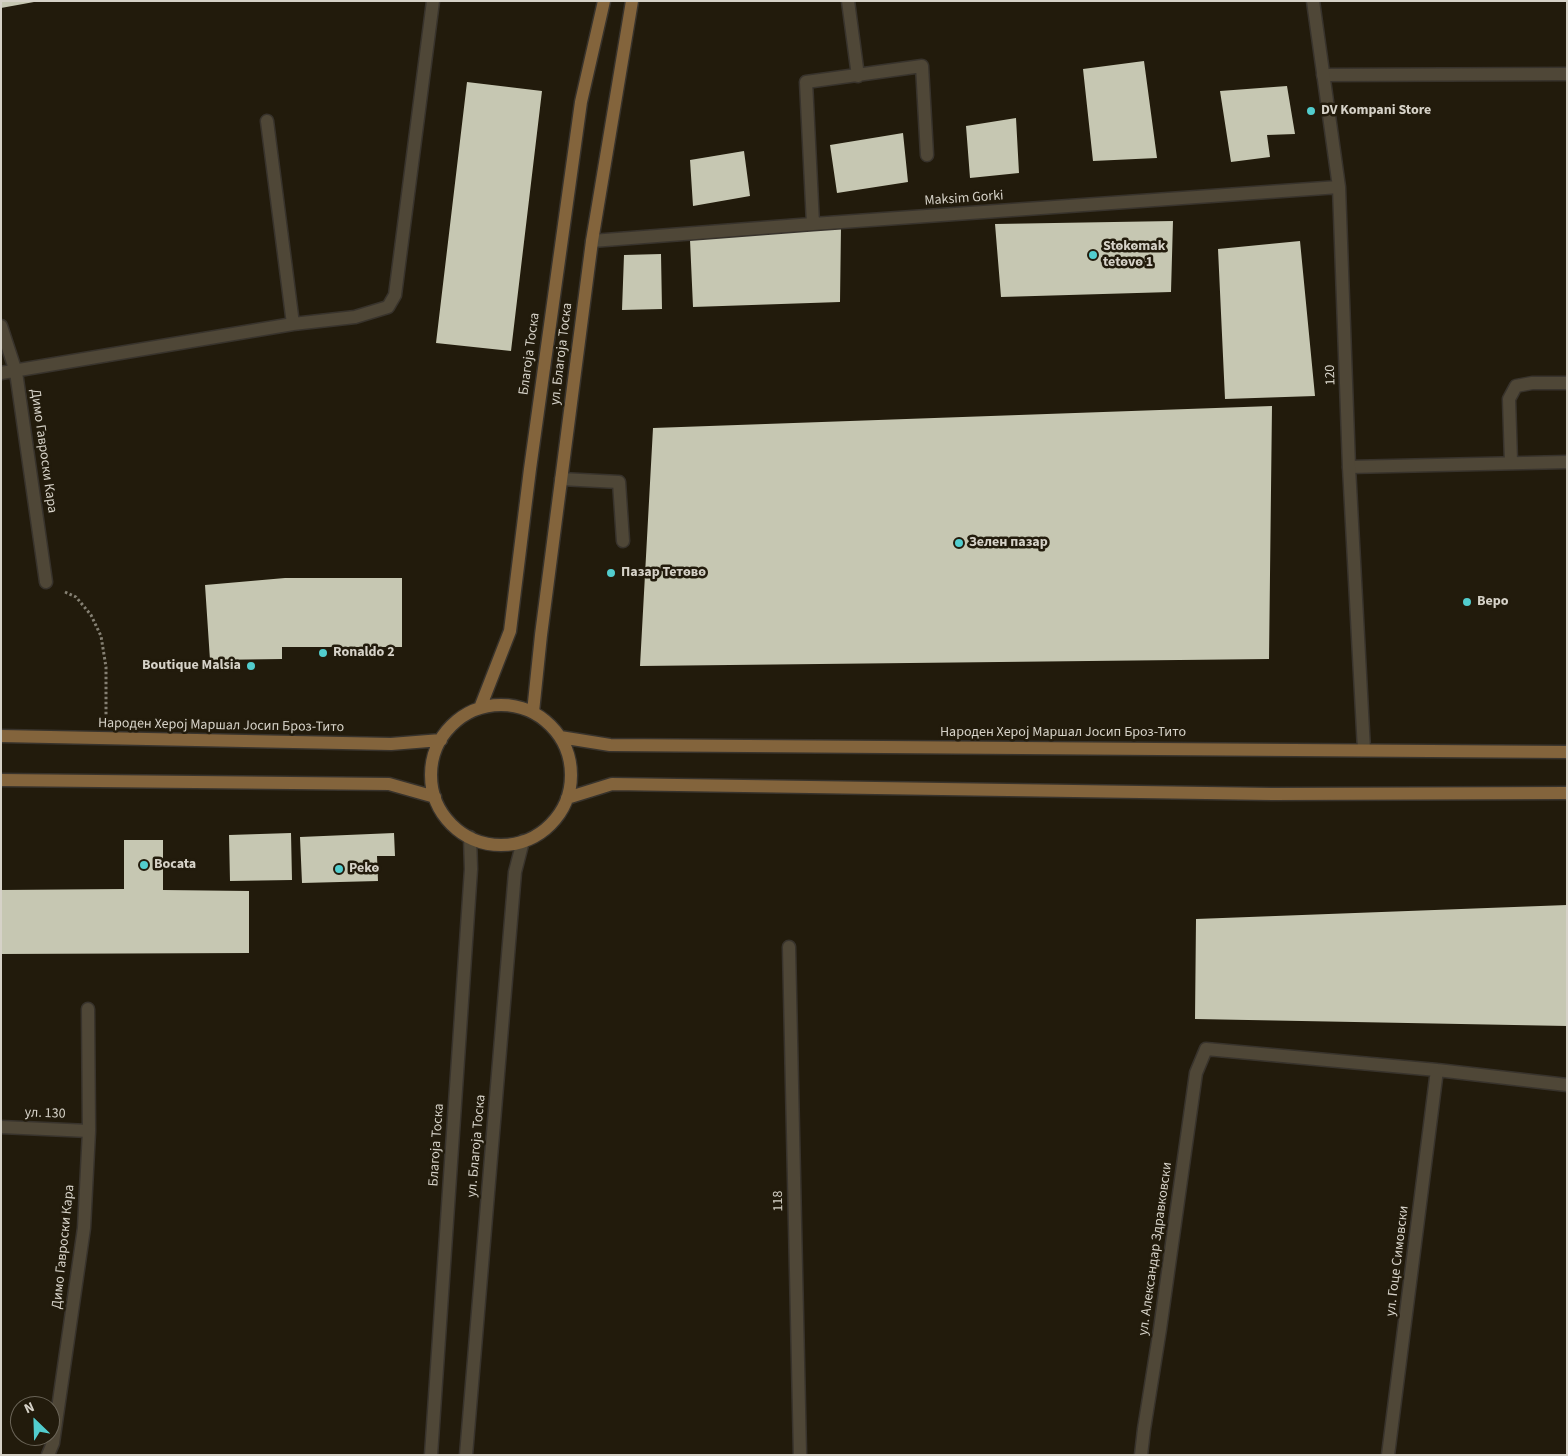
<!DOCTYPE html>
<html>
<head>
<meta charset="utf-8">
<style>
  body { margin:0 }
  #map { position:relative; width:1568px; height:1456px; overflow:hidden; background:#221b0c; font-family:"Source Sans 3",sans-serif }
  canvas { display:block }
  .frame { position:absolute; inset:0; border:2px solid #d6d2c8; pointer-events:none }
  .north { position:absolute; left:10px; top:1396px; width:50px; height:50px; box-sizing:border-box; background:#221b0c; border:1px solid #6a6457; border-radius:50%; rotate:336deg; font-size:14px; font-weight:700; line-height:20px; text-align:center; color:#d6d2c8 }
  .north::after { content:''; display:block; margin:auto; width:18px; height:22px; background:#52cdce; clip-path:polygon(50% 0,100% 100%,50% 72%,0 100%) }
</style>
</head>
<body>
<div id="map">
<canvas width="1568" height="1456"></canvas>
<div class="frame"></div>
<div class="north">N</div>
</div>
<script>
const ctx = document.querySelector('canvas').getContext('2d');
ctx.lineJoin = 'round';
function fillPath(path, color) { ctx.fillStyle = color; ctx.fill(path, 'evenodd'); }
const shape = rows => new Path2D(rows.map(r => 'M' + r).join(''));
function stroke(path, color, width, dash) { ctx.strokeStyle = color; ctx.lineWidth = width; ctx.lineCap = dash ? 'butt' : 'round'; ctx.setLineDash(dash || []); ctx.stroke(path); }
function label(font, color, halo, rows, align = 'center') {
  ctx.font = font + ' "Source Sans 3",sans-serif'; ctx.lineWidth = 5; ctx.setLineDash([]); ctx.textBaseline = 'middle'; ctx.strokeStyle = halo; ctx.fillStyle = color; for (const [text, x, y, turn = 0] of rows) {
    ctx.save(); ctx.translate(x, y); ctx.rotate((+turn || 0) * Math.PI / 180); ctx.textAlign = isNaN(turn) ? turn : align; if (halo) ctx.strokeText(text, 0, 0); ctx.fillText(text, 0, 0); ctx.restore();
  }
}
fillPath(shape([
  [1,1,34,1,34,2,1,8],
  [1144,61,1157,158,1093,161,1083,69],
  [467,82,542,91,511,351,436,343],
  [1287,86,1295,134,1267,135,1270,157,1231,162,1220,91],
  [1016,118,1019,173,970,178,966,126],
  [903,133,908,182,837,193,830,145],
  [744,151,750,196,693,206,690,160],
  [1173,221,1171,292,1001,297,995,224],
  [841,227,840,302,693,307,690,240],
  [1300,241,1315,396,1225,399,1218,249],
  [661,254,662,309,622,310,624,255],
  [1272,406,1269,659,640,666,653,428],
  [285,578,402,578,402,647,282,647,282,659,210,660,205,585],
  [291,833,292,880,230,881,229,835],
  [394,833,395,856,377,856,378,881,302,883,300,837],
  [124,840,163,840,163,890,249,891,249,953,1,954,1,890,124,889],
  [1567,905,1567,1026,1195,1019,1196,919]
]), '#c6c7b2');
const service = shape([
  [1323,75,1567,74],
  [1511,462,1509,399,1516,386,1532,383,1567,383],
  [1349,467,1567,462]
]);
const minor = shape([
  [848,1,858,76],
  [1313,1,1339,187,1349,467,1364,750],
  [267,121,293,324],
  [813,224,806,82,922,66,927,155],
  [592,241,813,224,1339,187],
  [1,326,16,372,46,582],
  [1,373,293,324,355,317,388,307,395,295,433,1],
  [561,479,619,482,623,541],
  [789,947,800,1455],
  [1,1127,89,1131],
  [48,1455,53,1443,84,1228,89,1131,88,1009],
  [1141,1455,1144,1429,1160,1329,1196,1073,1206,1049,1437,1070,1567,1085],
  [1388,1455,1437,1070]
]);
const tertiary = shape([
  [431,1455,471,869,470,837],
  [466,1455,515,872,523,841]
]);
const secondary = shape([
  '431 775a70 70 0 1 1 140 0a70 70 0 1 1-140 0Z',
  [480,708,510,631,530,469,581,102,604,1],
  [533,712,541,635,592,241,632,1],
  [1,736,391,744,441,740],
  [560,737,610,745,1567,752],
  [1,780,389,784,435,797],
  [567,798,612,784,1272,794,1567,793]
]);
stroke(service, '#38332c', 15);
stroke(minor, '#38332c', 15);
stroke(tertiary, '#38332c', 15);
stroke(secondary, '#38332c', 15);
stroke(shape([
  [65,592,76,597,91,615,101,636,106,667,106,718]
]), '#858073', 3, [2.5, 2.5]);
stroke(service, '#4f4737', 12);
stroke(minor, '#4f4737', 12);
stroke(tertiary, '#4f4737', 12);
stroke(secondary, '#83643c', 12);
for (const [x, y, r, color] of [
  [1311,111,5,"#52cdce"],
  [1093,255,5,"#52cdce"],
  [959,543,5,"#52cdce"],
  [611,573,5,"#52cdce"],
  [1467,602,5,"#52cdce"],
  [323,653,5,"#52cdce"],
  [251,666,5,"#52cdce"],
  [144,865,5,"#52cdce"],
  [339,869,5,"#52cdce"]
]) { const dot = new Path2D(); dot.arc(x, y, r, 0, 2 * Math.PI); ctx.fillStyle = color; ctx.fill(dot); stroke(dot, '#221b0c', 2); }
label('bold 14px', '#d6d2c8', '#221b0c', [
  ["DV Kompani Store",1321,111],
  ["Stokomak",1103,247],
  ["tetovo 1",1103,263],
  ["Зелен пазар",969,543],
  ["Пазар Тетово",621,573],
  ["Веро",1477,602],
  ["Ronaldo 2",333,653],
  ["Boutique Malsia",241,666,"right"],
  ["Bocata",154,865],
  ["Peko",349,869]
], 'left');
label('14px', '#d6d2c8', '#221b0c', [
  ["Maksim Gorki",964,199,-4],
  ["Благоја Тоска",530,354,-82],
  ["ул. Благоја Тоска",562,354,-83],
  ["120",1331,375,-92],
  ["Димо Гавроски Кара",43,451,82],
  ["Народен Херој Маршал Јосип Броз-Тито",221,726,1],
  ["Народен Херој Маршал Јосип Броз-Тито",1063,733],
  ["ул. 130",45,1114,2],
  ["Благоја Тоска",437,1145,-86],
  ["ул. Благоја Тоска",477,1146,-85],
  ["118",779,1201,-91],
  ["Димо Гавроски Кара",64,1247,-84],
  ["ул. Александар Здравковски",1156,1249,-82],
  ["ул. Гоце Симовски",1398,1261,-83]
]);
</script>
</body>
</html>
